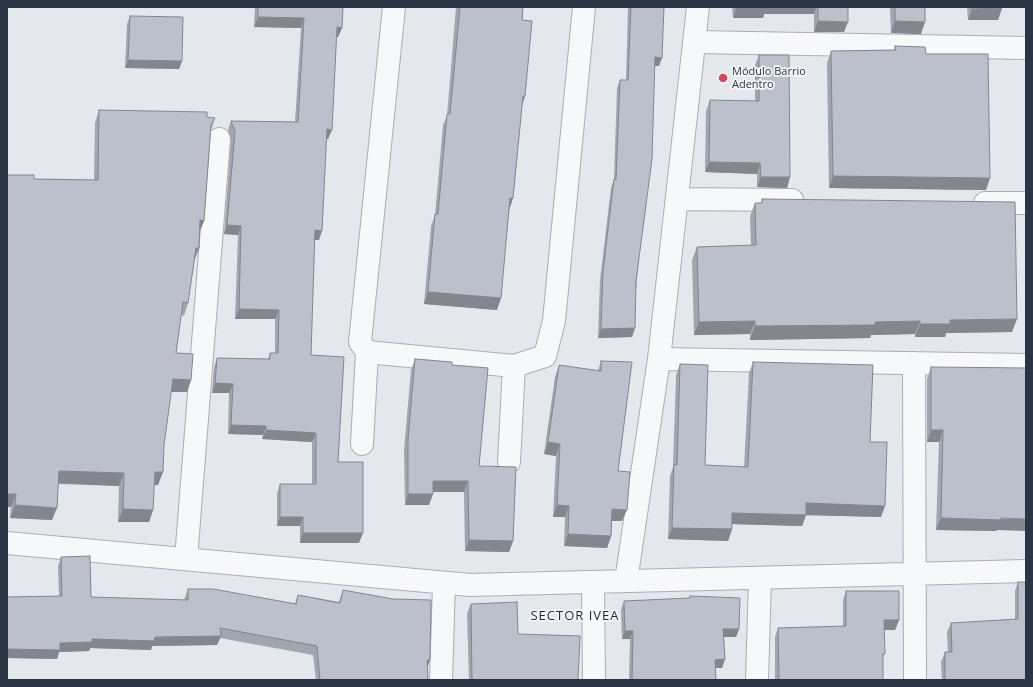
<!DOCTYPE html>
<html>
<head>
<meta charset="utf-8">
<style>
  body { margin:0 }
  #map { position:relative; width:1033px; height:687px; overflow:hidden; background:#e4e7ec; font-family:"Open Sans",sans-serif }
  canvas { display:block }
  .frame { position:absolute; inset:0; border:8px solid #2b3445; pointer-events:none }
</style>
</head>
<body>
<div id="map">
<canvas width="1033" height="687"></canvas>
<div class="frame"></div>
</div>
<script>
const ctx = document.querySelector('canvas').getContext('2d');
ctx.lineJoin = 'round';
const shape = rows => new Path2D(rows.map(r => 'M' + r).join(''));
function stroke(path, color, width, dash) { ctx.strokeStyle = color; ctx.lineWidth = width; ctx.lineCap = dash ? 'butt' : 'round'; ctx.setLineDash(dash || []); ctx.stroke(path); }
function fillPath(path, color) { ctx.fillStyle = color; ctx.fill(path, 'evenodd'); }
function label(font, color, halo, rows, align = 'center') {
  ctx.font = font + ' "Open Sans",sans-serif'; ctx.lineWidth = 3.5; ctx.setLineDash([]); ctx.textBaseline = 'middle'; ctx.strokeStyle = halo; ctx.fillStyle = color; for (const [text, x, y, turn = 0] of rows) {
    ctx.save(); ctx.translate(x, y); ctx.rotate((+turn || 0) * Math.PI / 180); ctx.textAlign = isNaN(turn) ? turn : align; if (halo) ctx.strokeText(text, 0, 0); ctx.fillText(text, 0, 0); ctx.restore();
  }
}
const street = shape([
  [394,7,360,342,367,352,514,366,545,356,554,321,584,7],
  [695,42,1026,48],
  [678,199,792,200],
  [985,203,1026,203],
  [659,359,1026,365],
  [914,363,915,680],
  [362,444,367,352],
  [509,462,514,366],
  [7,543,470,585,1026,571],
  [186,559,219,139],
  [626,581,659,359,698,7],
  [593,582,594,680],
  [441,680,444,583],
  [757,680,760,578]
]);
stroke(street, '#a9aeb7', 24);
stroke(street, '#f7f8fa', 22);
fillPath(shape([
  [255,7,343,7,342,28,338,37,336,37,328,139,326,139,319,240,314,240,311,355,359,543,300,543,300,526,277,526,277,493,280,484,312,484,312,442,262,439,263,435,228,434,229,393,212,393,214,367,217,358,268,359,270,353,275,353,275,319,235,319,238,235,224,234,231,140,228,130,231,121,295,122,301,28,254,27],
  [456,7,523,7,522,20,525,96,522,105,513,198,509,210,497,310,424,304,431,226,435,215,443,125,447,116],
  [628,7,664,7,659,66,655,66,632,337,598,338,600,280,611,188,614,179,617,88,620,80,626,80],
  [732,7,848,7,844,32,814,32,814,14,764,14,763,18,733,18],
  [890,7,925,7,921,34,891,33],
  [967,7,1002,7,1002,8,998,20,968,20],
  [130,16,182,61,179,69,125,68,127,24],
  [895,46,926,54,986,190,829,188,827,63,831,51,894,50],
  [759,55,790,177,787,188,757,187,757,174,705,172,706,111,710,100,755,101,755,65],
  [99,110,215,118,211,130,204,221,200,232,199,248,194,261,188,303,184,316,181,315,176,353,191,380,187,392,171,392,158,485,154,485,153,510,149,522,118,522,119,486,58,484,52,520,10,518,34,179,94,180,95,123],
  [762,199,1012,332,946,333,945,337,915,337,915,334,871,335,870,338,750,340,750,334,694,335,692,260,697,247,751,245,750,216,755,203,761,203],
  [415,359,452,365,479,466,513,541,509,552,465,551,464,492,433,492,429,505,405,505,404,450,411,370],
  [601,361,618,471,622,521,612,521,611,536,607,548,564,546,565,517,553,517,556,456,544,454,555,377,559,365,598,371],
  [753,362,870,442,881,517,806,515,802,526,732,524,732,529,728,541,668,539,670,476,673,467,676,375,680,364,705,465,744,467,749,373],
  [931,367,997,530,996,531,936,530,939,442,927,442,927,379],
  [61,557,91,597,184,600,188,589,295,604,298,595,339,602,343,590,430,660,428,666,428,680,316,680,313,655,220,638,217,645,152,646,151,650,90,648,89,651,59,652,57,659,7,658,7,597,59,596,58,566],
  [1018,582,1026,680,942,680,941,662,945,652,948,652,947,632,951,623,1015,619,1015,591],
  [846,591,899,620,895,630,884,630,883,659,883,680,775,680,775,637,778,628,843,626,843,600],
  [690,596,739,629,736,637,724,637,725,659,722,668,715,668,716,680,629,680,630,639,622,639,621,609,624,601,689,598],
  [471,604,518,634,578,680,469,680,467,613]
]), '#a1a5ae');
fillPath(shape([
  [765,7,816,7,814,14,764,14,763,18,733,18,736,8],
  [1002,8,998,20,968,20,972,9],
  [258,17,304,18,301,28,254,27],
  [818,21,848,22,844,32,814,32],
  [895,21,925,22,921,34,891,33],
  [337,27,342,28,338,37,333,37],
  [655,57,662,58,659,66,652,66],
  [128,60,182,61,179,69,125,68],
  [523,96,525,96,521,108],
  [327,129,332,130,328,139,323,139],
  [709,162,760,163,757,174,705,172],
  [833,176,990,178,986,190,829,188],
  [761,177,790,177,787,188,757,187],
  [510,198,513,198,509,210],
  [200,220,204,221,199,233],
  [227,225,241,226,238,235,224,234],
  [315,230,322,231,319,240,311,240],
  [196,248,199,248,194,261,191,261],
  [428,292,501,298,497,310,424,304],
  [239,309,279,310,275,319,235,319],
  [1017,319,1012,332,946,333,945,337,915,337,920,324,950,320],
  [755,321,750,334,694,335,699,322],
  [920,321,915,334,871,335,870,338,750,340,755,326,875,322],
  [635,328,632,337,598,338,601,329],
  [173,379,191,380,187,392,168,392],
  [215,383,233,384,229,393,212,393],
  [231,425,266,426,263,435,228,434],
  [266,430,316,433,312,442,262,439],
  [931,430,943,430,939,442,927,442],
  [548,442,560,444,556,456,544,454],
  [59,471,124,473,119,486,54,483],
  [155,472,163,472,158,485,150,485],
  [433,481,468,481,464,492,429,492],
  [7,494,16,494,11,507,7,507],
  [408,494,433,494,429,505,405,505],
  [806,503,885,506,881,517,802,515],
  [15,505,57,508,52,520,10,518],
  [557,505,569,506,565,517,553,517],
  [123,509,153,510,149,522,118,522],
  [612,509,627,510,622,521,608,521],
  [732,513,806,515,802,526,728,524],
  [280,517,303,517,300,526,277,526],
  [941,518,1026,519,1026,531,997,530,996,531,936,530],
  [672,528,732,529,728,541,668,539],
  [303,533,363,533,359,543,300,543],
  [568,534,611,536,607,548,564,546],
  [469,540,513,541,509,552,465,551],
  [884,620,899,620,895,630,880,630],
  [723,629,739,629,736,637,720,637],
  [625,631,633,631,630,639,622,639],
  [221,636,217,645,152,646,151,650,90,648,89,651,59,652,57,659,7,658,7,649,92,639],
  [725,659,722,668,712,668,715,660],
  [427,660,430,660,426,669]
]), '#83868d');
const building = shape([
  [258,7,343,7,342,28,337,27,332,130,327,129,322,231,315,230,311,355,344,357,338,462,363,462,363,533,303,533,303,517,280,517,280,484,316,484,316,433,266,430,266,426,231,425,233,384,215,383,217,358,270,359,270,353,278,353,279,310,239,309,241,226,227,225,235,131,231,121,298,122,304,18,258,17,258,7],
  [460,7,523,7,522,20,532,21,525,96,523,96,513,198,510,198,501,298,428,292,435,214,438,214,447,114,450,114,460,7],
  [631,7,664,7,662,58,655,57,652,159,636,281,635,328,601,329,603,271,614,179,616,180,620,80,628,80,631,7],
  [736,7,766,7,736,8,736,7],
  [818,7,848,7,848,22,818,21,818,7],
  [895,7,925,7,925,22,895,21,895,7],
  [972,7,1002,7,1002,8,972,9,972,7],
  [130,16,183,17,182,61,128,60,130,16],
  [895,46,925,47,926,54,988,54,990,178,833,176,831,51,896,50,895,46],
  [759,55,789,55,790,177,761,177,760,163,709,162,710,100,759,101,759,55],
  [99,110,207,112,207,117,215,118,211,125,204,221,200,220,199,248,196,248,188,303,183,302,176,353,193,354,191,380,173,379,164,445,163,472,155,472,153,510,123,509,124,473,59,471,57,508,15,505,16,494,7,494,7,175,34,175,34,179,98,180,99,110],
  [762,199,1015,202,1017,319,950,320,950,324,920,324,920,321,875,322,875,325,755,326,755,321,699,322,697,247,756,245,755,203,762,203,762,199],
  [415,359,452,362,452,365,488,368,479,466,516,467,513,541,469,540,468,481,433,481,433,494,408,494,408,439,415,359],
  [601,361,632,362,618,471,630,472,628,497,627,510,612,509,611,536,568,534,569,506,557,505,560,444,548,442,559,365,601,371,601,361],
  [753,362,873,365,870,442,887,442,885,506,806,503,806,515,732,513,732,529,672,528,674,464,677,465,680,364,708,365,705,465,748,467,753,362],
  [931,367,1026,368,1026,519,1001,518,1001,520,941,518,943,430,931,430,931,367],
  [90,556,91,597,188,600,188,589,213,589,296,604,298,595,340,603,343,590,393,599,431,600,430,660,427,660,428,680,320,680,317,646,220,628,221,636,155,637,154,641,92,639,92,642,60,643,60,650,7,649,7,597,62,596,61,557,90,556],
  [1018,582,1026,582,1026,680,945,680,945,652,952,652,951,623,1018,619,1018,582],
  [846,591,899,591,899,620,884,620,885,654,883,654,883,680,779,680,778,628,846,626,846,591],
  [690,596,740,598,739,629,723,629,725,659,715,660,716,680,632,680,633,631,625,631,624,601,690,598,690,596],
  [517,602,518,634,580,636,578,680,472,680,471,604,517,602]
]);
fillPath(building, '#bbc0ca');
stroke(building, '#83868d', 1);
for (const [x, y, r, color] of [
  [723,78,5,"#d1495b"]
]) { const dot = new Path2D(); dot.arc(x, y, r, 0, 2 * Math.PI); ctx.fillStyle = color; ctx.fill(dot); stroke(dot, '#f4f6f9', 1.5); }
label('11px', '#2b3445', '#f4f6f9', [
  ["Módulo Barrio",732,72],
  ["Adentro",732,85]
], 'left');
ctx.letterSpacing = '1px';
label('13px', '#1d2536', '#f4f6f9', [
  ["SECTOR IVEA",575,616]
]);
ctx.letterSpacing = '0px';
</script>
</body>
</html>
